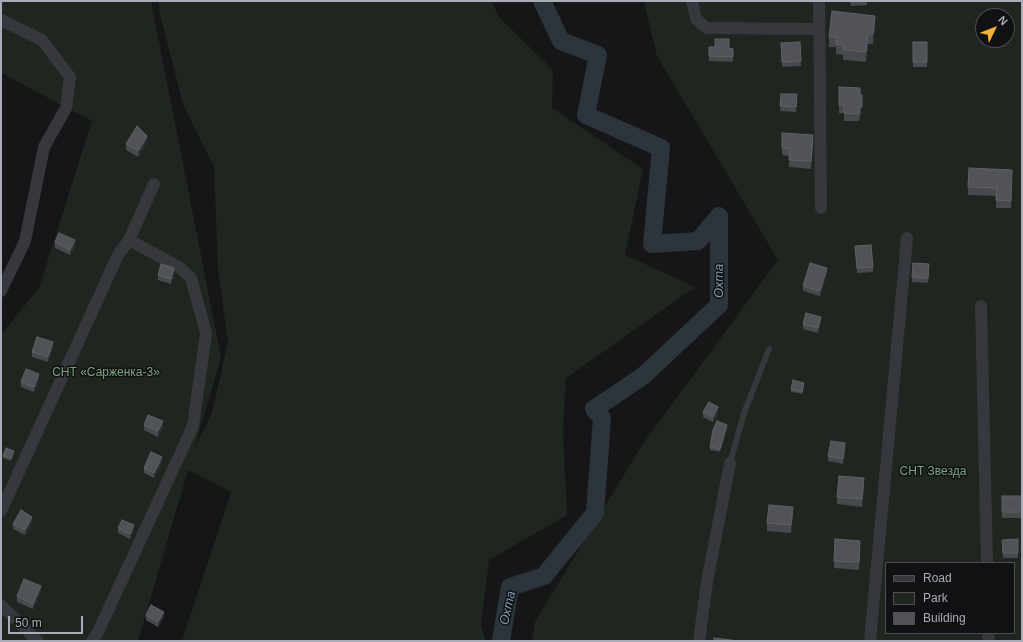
<!DOCTYPE html>
<html>
<head>
<meta charset="utf-8">
<style>
  body { margin:0 }
  #map { position:relative; width:1023px; height:642px; overflow:hidden; background:#161618; font-family:Arial,sans-serif }
  canvas { display:block }
  .frame { position:absolute; inset:0; border:2px solid #a8adb8; pointer-events:none }
  .legend { position:absolute; left:885px; top:562px; width:130px; height:72px; box-sizing:border-box; background:#111113; border:1px solid #4d4f55; margin:0; padding:5px 7px; list-style:none; font-size:12px; color:#a8adb8 }
  .legend li { display:flex; align-items:center; gap:8px; height:20px }
  .legend b { width:20px; border:1px solid #4d4f55 }
  .north { position:absolute; left:975px; top:8px; width:40px; height:40px; box-sizing:border-box; background:#111113; border:1px solid #4d4f55; border-radius:50%; rotate:47deg; font-size:11px; font-weight:700; line-height:16px; text-align:center; color:#a8adb8 }
  .north::after { content:''; display:block; margin:auto; width:14px; height:18px; background:#f2b134; clip-path:polygon(50% 0,100% 100%,50% 72%,0 100%) }
  .scale { position:absolute; left:8px; top:616px; width:75px; height:18px; box-sizing:border-box; border:2px solid #a8adb8; border-top:0; padding-left:5px; font-size:12px; line-height:14px; white-space:nowrap; color:#a8adb8; -webkit-text-stroke:3px #111113; paint-order:stroke }
</style>
</head>
<body>
<div id="map">
<canvas width="1023" height="642"></canvas>
<div class="frame"></div>
<ul class="legend">
<li><b style="height:5px;background:#37383d"></b>Road</li>
<li><b style="height:11px;background:#1e261f"></b>Park</li>
<li><b style="height:11px;background:#525359"></b>Building</li>
</ul>
<div class="north">N</div>
<div class="scale">50 m</div>
</div>
<script>
const ctx = document.querySelector('canvas').getContext('2d');
ctx.lineJoin = 'round';
function fillPath(path, color) { ctx.fillStyle = color; ctx.fill(path, 'evenodd'); }
const shape = rows => new Path2D(rows.map(r => 'M' + r).join(''));
function stroke(path, color, width, dash) { ctx.strokeStyle = color; ctx.lineWidth = width; ctx.lineCap = dash ? 'butt' : 'round'; ctx.setLineDash(dash || []); ctx.stroke(path); }
function label(font, color, halo, rows, align = 'center') {
  ctx.font = font + ' Arial,sans-serif'; ctx.lineWidth = 3; ctx.setLineDash([]); ctx.textBaseline = 'middle'; ctx.strokeStyle = halo; ctx.fillStyle = color; for (const [text, x, y, turn = 0] of rows) {
    ctx.save(); ctx.translate(x, y); ctx.rotate((+turn || 0) * Math.PI / 180); ctx.textAlign = isNaN(turn) ? turn : align; if (halo) ctx.strokeText(text, 0, 0); ctx.fillText(text, 0, 0); ctx.restore();
  }
}
fillPath(shape([
  [1,1,151,1,221,357,194,450,212,413,228,342,218,270,214,167,183,104,160,15,158,1,492,1,498,16,553,70,552,108,643,169,625,255,695,287,566,378,563,430,567,515,489,560,481,624,485,641,182,641,231,492,188,470,138,641,1,641,1,335,39,288,92,121,1,73],
  [644,1,1022,1,1022,641,532,641,535,622,642,445,778,260,657,56],
  [983,16,1007,16,1007,40,983,40],
  [886,563,1014,563,1014,633,886,633]
]), '#1e261f');
stroke(shape([
  [501,641,510,587,544,576,595,513,602,418,594,409,643,376,719,305,719,216,698,241,652,244,661,148,586,115,598,55,561,41,542,1]
]), '#2c353c', 18);
stroke(shape([
  [730,463,744,413,769,349]
]), '#37383d', 6);
stroke(shape([
  [692,1,696,19,707,28,819,29],
  [819,1,821,208],
  [1,20,42,40,70,77,66,108,44,147,25,241,1,291],
  [981,306,987,563],
  [1,511,118,255,129,240,154,184],
  [1,605,38,641],
  [988,633,989,641],
  [92,641,98,632,193,426,206,333,191,278,179,267,129,240],
  [699,641,707,582,730,463],
  [870,641,907,238]
]), '#37383d', 12);
fillPath(shape([
  [850,1,867,1,867,5,851,6],
  [875,26,873,44,868,44,866,62,843,60,843,55,836,54,836,47,829,47,829,37],
  [800,42,801,66,782,67,781,43],
  [913,42,927,42,927,67,913,67],
  [709,47,733,49,733,62,709,61],
  [839,87,860,95,862,115,860,115,859,121,844,121,844,113,839,113],
  [781,94,797,94,796,112,780,111],
  [147,141,138,157,126,150,126,144],
  [813,143,811,169,789,167,789,156,782,155,782,148],
  [1012,178,1011,208,996,208,996,196,968,195,968,187],
  [55,242,75,245,70,255,55,248],
  [855,246,873,267,873,272,857,273],
  [929,269,928,283,912,282,912,277],
  [174,273,171,284,158,280,158,275],
  [827,273,820,296,803,291,803,286],
  [821,322,818,333,803,329,803,324],
  [53,347,48,362,32,357,32,352],
  [39,380,34,392,21,387,21,382],
  [804,386,802,394,791,392,791,389],
  [703,412,718,413,713,422,703,417],
  [144,425,163,427,158,437,144,430],
  [727,428,720,452,710,450,710,447],
  [845,449,843,464,828,461,828,456],
  [14,453,11,461,3,458,3,456],
  [162,462,154,478,144,473,144,468],
  [864,486,862,507,837,504,837,497],
  [1002,496,1022,496,1022,518,1002,518],
  [793,514,791,533,767,531,767,523],
  [32,522,25,535,13,529,13,524],
  [118,528,134,530,130,539,118,533],
  [1018,539,1018,558,1003,558,1002,540],
  [860,548,859,570,834,568,834,561],
  [41,591,33,609,17,602,17,596],
  [146,615,164,617,158,627,146,620]
]), '#47494d');
fillPath(shape([
  [875,16,875,26,873,44,873,34],
  [868,34,868,44,866,62,866,52],
  [862,95,862,115,860,115,860,107],
  [147,136,147,141,138,157,138,151],
  [75,240,75,245,70,255,70,250],
  [174,268,174,273,171,284,171,279],
  [827,268,827,273,820,296,820,291],
  [821,317,821,322,818,333,818,328],
  [53,342,53,347,48,362,48,357],
  [39,374,39,380,34,392,34,387],
  [718,407,718,413,713,422,713,417],
  [163,421,163,427,158,437,158,431],
  [727,425,727,428,720,452,720,449],
  [845,443,845,449,843,464,843,459],
  [162,457,162,462,154,478,154,473],
  [864,478,864,486,862,507,862,499],
  [793,507,793,514,791,533,791,525],
  [32,517,32,522,25,535,25,530],
  [134,525,134,530,130,539,130,534],
  [41,586,41,591,33,609,33,604],
  [164,612,164,617,158,627,158,622]
]), '#2f3033');
const building = shape([
  [832,11,875,16,873,34,868,34,866,52,843,50,843,45,836,44,837,37,829,37,832,11],
  [715,39,729,39,729,48,733,49,733,57,709,56,709,47,715,47,715,39],
  [800,42,801,61,782,62,781,43,800,42],
  [913,42,927,42,927,62,913,62,913,42],
  [839,87,860,88,860,95,862,95,862,107,860,107,859,114,844,113,844,105,839,105,839,87],
  [781,94,797,94,796,107,780,106,781,94],
  [137,126,147,136,138,151,126,144,137,126],
  [782,133,813,135,811,161,789,160,790,148,782,148,782,133],
  [969,168,1012,170,1011,201,996,200,997,188,968,187,969,168],
  [59,233,75,240,70,250,55,242,59,233],
  [871,245,873,267,857,268,855,246,871,245],
  [810,263,827,268,820,291,803,286,810,263],
  [913,263,929,264,928,278,912,277,913,263],
  [161,264,174,268,171,279,158,275,161,264],
  [806,313,821,317,818,328,803,324,806,313],
  [37,337,53,342,48,357,32,352,37,337],
  [26,369,39,374,34,387,21,382,26,369],
  [793,380,804,383,802,392,791,389,793,380],
  [709,402,718,407,713,417,703,412,709,402],
  [148,415,163,421,158,431,144,425,148,415],
  [717,421,727,425,720,449,710,447,713,430,717,421],
  [831,441,845,443,843,459,828,456,831,441],
  [6,448,14,451,11,458,3,456,6,448],
  [151,452,162,457,154,473,144,468,151,452],
  [839,476,864,478,862,499,837,497,839,476],
  [1002,496,1022,496,1022,512,1002,512,1002,496],
  [769,505,793,507,791,525,767,523,769,505],
  [21,510,32,517,25,530,13,524,21,510],
  [122,520,134,525,130,534,118,528,122,520],
  [835,539,860,541,859,562,834,561,835,539],
  [1018,539,1018,553,1003,553,1002,540,1018,539],
  [24,579,41,586,33,604,17,596,24,579],
  [151,605,164,612,158,622,146,615,151,605],
  [714,638,732,640,732,641,714,641,714,638]
]);
fillPath(building, '#525359');
stroke(building, '#5f6168', 1);
label('12px', '#7fa381', '#111113', [
  ["СНТ «Сарженка-3»",106,373],
  ["СНТ Звезда",933,472]
]);
label('italic 13px', '#7f9bb3', '#111113', [
  ["Охта",719,281,-90],
  ["Охта",508,608,-77]
]);
</script>
</body>
</html>
